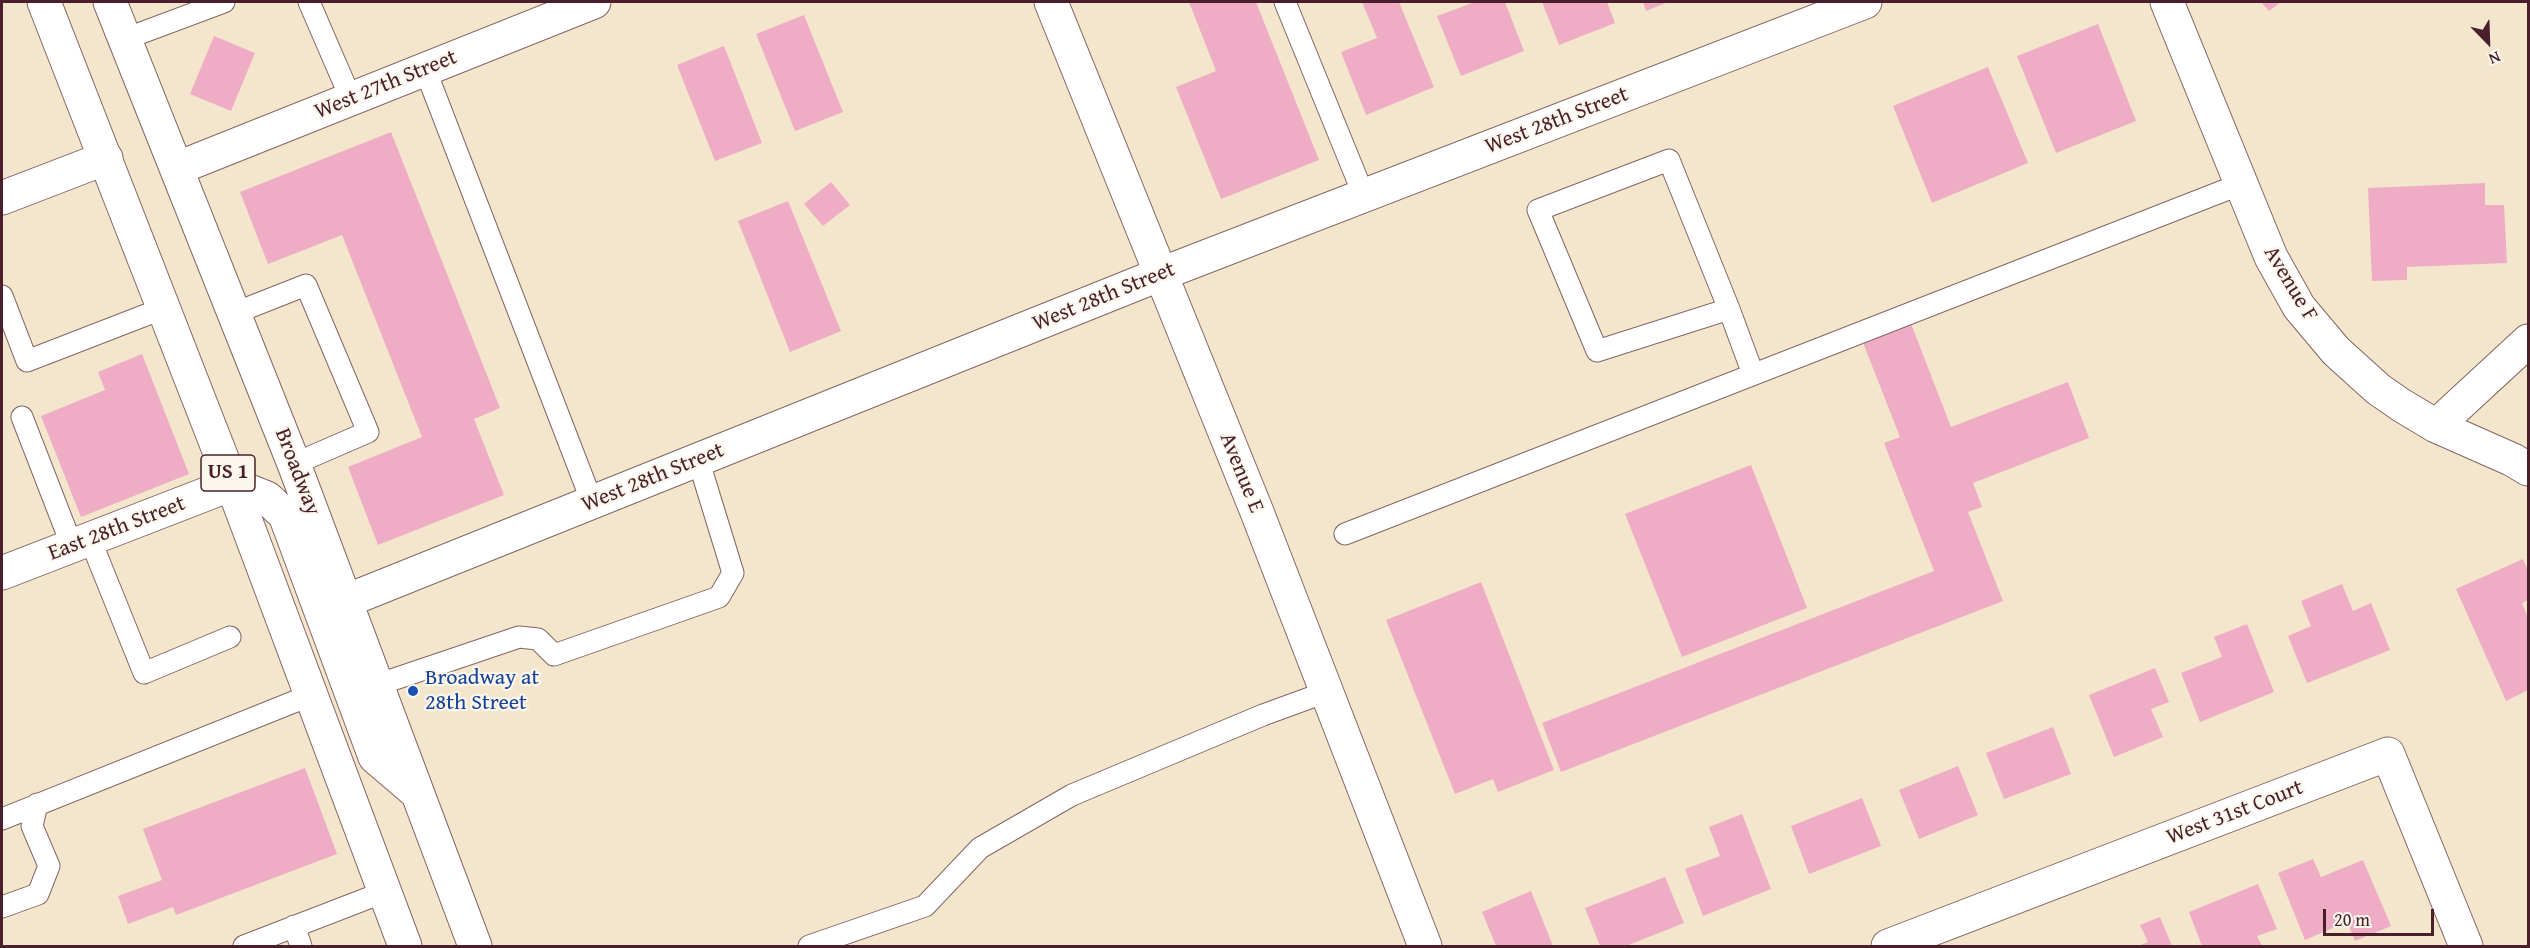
<!DOCTYPE html>
<html>
<head>
<meta charset="utf-8">
<style>
  body { margin:0 }
  #map { position:relative; width:2530px; height:948px; overflow:hidden; background:#f3e6cc; font-family:"Gentium Book Plus",serif }
  canvas { display:block }
  .frame { position:absolute; inset:0; border:3px solid #4a1f2b; pointer-events:none }
  .north { position:absolute; left:2458px; top:12px; width:60px; height:60px; -webkit-text-stroke:4px #fbf7ec; paint-order:stroke; rotate:157deg; font-size:16px; font-weight:700; line-height:24px; text-align:center; color:#4a1f2b }
  .north::after { content:''; display:block; margin:auto; width:21px; height:27px; background:#4a1f2b; clip-path:polygon(50% 0,100% 100%,50% 72%,0 100%) }
  .scale { position:absolute; left:2323px; top:909px; width:111px; height:27px; box-sizing:border-box; border:3px solid #4a1f2b; border-top:0; padding-left:8px; font-size:18px; line-height:21px; white-space:nowrap; color:#4a1f2b; -webkit-text-stroke:4px #fbf7ec; paint-order:stroke }
</style>
</head>
<body>
<div id="map">
<canvas width="2530" height="948"></canvas>
<div class="frame"></div>
<div class="north">N</div>
<div class="scale">20 m</div>
</div>
<script>
const ctx = document.querySelector('canvas').getContext('2d');
ctx.lineJoin = 'round';
function fillPath(path, color) { ctx.fillStyle = color; ctx.fill(path, 'evenodd'); }
const shape = rows => new Path2D(rows.map(r => 'M' + r).join(''));
function stroke(path, color, width, dash) { ctx.strokeStyle = color; ctx.lineWidth = width; ctx.lineCap = dash ? 'butt' : 'round'; ctx.setLineDash(dash || []); ctx.stroke(path); }
function label(font, color, halo, rows, align = 'center') {
  ctx.font = font + ' "Gentium Book Plus",serif'; ctx.lineWidth = 4.5; ctx.setLineDash([]); ctx.textBaseline = 'middle'; ctx.strokeStyle = halo; ctx.fillStyle = color; for (const [text, x, y, turn = 0] of rows) {
    ctx.save(); ctx.translate(x, y); ctx.rotate((+turn || 0) * Math.PI / 180); ctx.textAlign = isNaN(turn) ? turn : align; if (halo) ctx.strokeText(text, 0, 0); ctx.fillText(text, 0, 0); ctx.restore();
  }
}
fillPath(shape([
  [1189,2,1256,2,1319,160,1221,199,1176,87,1216,71],
  [1362,2,1399,2,1434,87,1366,115,1341,52,1377,38],
  [1475,2,1505,2,1524,51,1461,76,1437,16],
  [1542,2,1607,2,1615,23,1559,45],
  [1643,2,1668,2,1646,11],
  [2261,2,2281,2,2269,11],
  [804,15,843,112,795,131,756,34],
  [2098,24,2136,121,2056,153,2017,56],
  [214,36,255,53,231,111,190,94],
  [724,46,762,143,715,161,677,65],
  [1988,67,2028,163,1932,203,1893,106],
  [391,132,500,408,474,419,504,495,378,545,348,467,422,437,342,235,268,264,240,192],
  [831,182,850,205,823,226,804,204],
  [2485,183,2485,205,2504,205,2507,263,2407,267,2407,280,2372,281,2368,188],
  [788,201,841,331,790,352,738,221],
  [1910,321,1951,427,2068,382,2089,438,1973,483,1982,507,1968,512,2003,601,1561,772,1542,723,1934,571,1884,443,1900,437,1862,340],
  [142,354,189,474,81,517,41,416,105,390,98,372],
  [1751,465,1807,608,1682,657,1625,514],
  [2523,559,2528,571,2528,600,2522,603,2528,618,2528,690,2506,701,2456,589],
  [1481,582,1554,770,1498,792,1493,779,1455,794,1386,620],
  [2342,584,2353,611,2371,603,2390,650,2307,683,2288,636,2311,626,2301,601],
  [2247,624,2274,692,2200,722,2181,673,2222,657,2214,637],
  [2155,668,2169,702,2151,709,2163,737,2114,757,2089,695],
  [2053,727,2071,774,2004,799,1986,753],
  [1958,766,1978,815,1919,839,1899,790],
  [305,768,337,854,176,915,173,907,128,924,118,896,162,880,143,829],
  [1862,798,1881,846,1809,874,1791,826],
  [1742,814,1771,889,1703,916,1685,869,1720,856,1709,827],
  [2313,859,2321,877,2363,860,2391,926,2355,941,2347,922,2305,940,2278,873],
  [1665,877,1684,923,1626,946,1600,946,1585,908],
  [2258,884,2277,929,2257,936,2262,946,2202,946,2189,912],
  [1531,891,1553,946,1496,946,1482,912],
  [2160,917,2172,946,2138,946,2148,942,2140,925]
]), '#efadc5');
const service = shape([
  [309,2,351,99],
  [1285,2,1364,196],
  [125,39,224,2],
  [425,69,592,502],
  [2,296,27,361,164,308],
  [1729,309,1597,351,1538,210,1669,160,1729,309,1753,374],
  [235,313,306,285,368,432,294,464],
  [22,417,72,546],
  [1345,534,2241,184],
  [90,539,144,673,230,637],
  [377,685,519,637,538,639,554,655,719,597,733,573,698,459],
  [2,819,311,695],
  [2,907,38,894,49,866,32,826,37,804],
  [294,926,301,946],
  [244,946,384,892],
  [809,946,925,906,980,848,1072,795,1263,715,1326,692]
]);
const minor = shape([
  [1051,2,1257,512,1425,946],
  [2167,2,2271,257,2299,307,2336,351,2378,389,2401,405,2436,426,2513,460,2528,469],
  [178,168,594,2],
  [2,198,106,158],
  [2436,426,2528,341],
  [2,573,232,484],
  [346,601,1161,274,1865,2],
  [1888,946,2388,754,2466,946]
]);
const primary = shape([
  [44,2,232,484,405,946],
  [110,2,294,464,475,946],
  [232,484,267,498,285,515,375,757,416,792]
]);
stroke(service, '#856563', 23);
stroke(minor, '#856563', 35);
stroke(primary, '#856563', 35);
stroke(service, '#fff', 21);
stroke(minor, '#fff', 33);
stroke(primary, '#fff', 33);
for (const [x, y, r, color] of [
  [413,691,6,"#1a4fb4"]
]) { const dot = new Path2D(); dot.arc(x, y, r, 0, 2 * Math.PI); ctx.fillStyle = color; ctx.fill(dot); stroke(dot, '#fbf7ec', 2); }
for (const [x, y, w] of [
  [228,473,54]
]) { const box = new Path2D(); box.roundRect(x - w / 2, y - 18, w, 36, 4.5); ctx.fillStyle = '#fbf7ec'; ctx.fill(box); stroke(box, '#4a1f2b', 1.5); }
label('bold 21px', '#4a1f2b', null, [
  ["US 1",228,473]
]);
label('22px', '#4a1f2b', '#fbf7ec', [
  ["West 27th Street",386,85,-22],
  ["West 28th Street",1557,121,-21],
  ["Avenue F",2290,284,59],
  ["West 28th Street",1104,297,-22],
  ["Broadway",297,472,69],
  ["Avenue E",1241,473,68],
  ["West 28th Street",653,478,-22],
  ["East 28th Street",117,529,-21],
  ["West 31st Court",2235,813,-21]
]);
label('22px', '#164399', '#fbf7ec', [
  ["Broadway at",425,678],
  ["28th Street",425,703]
], 'left');
</script>
</body>
</html>
